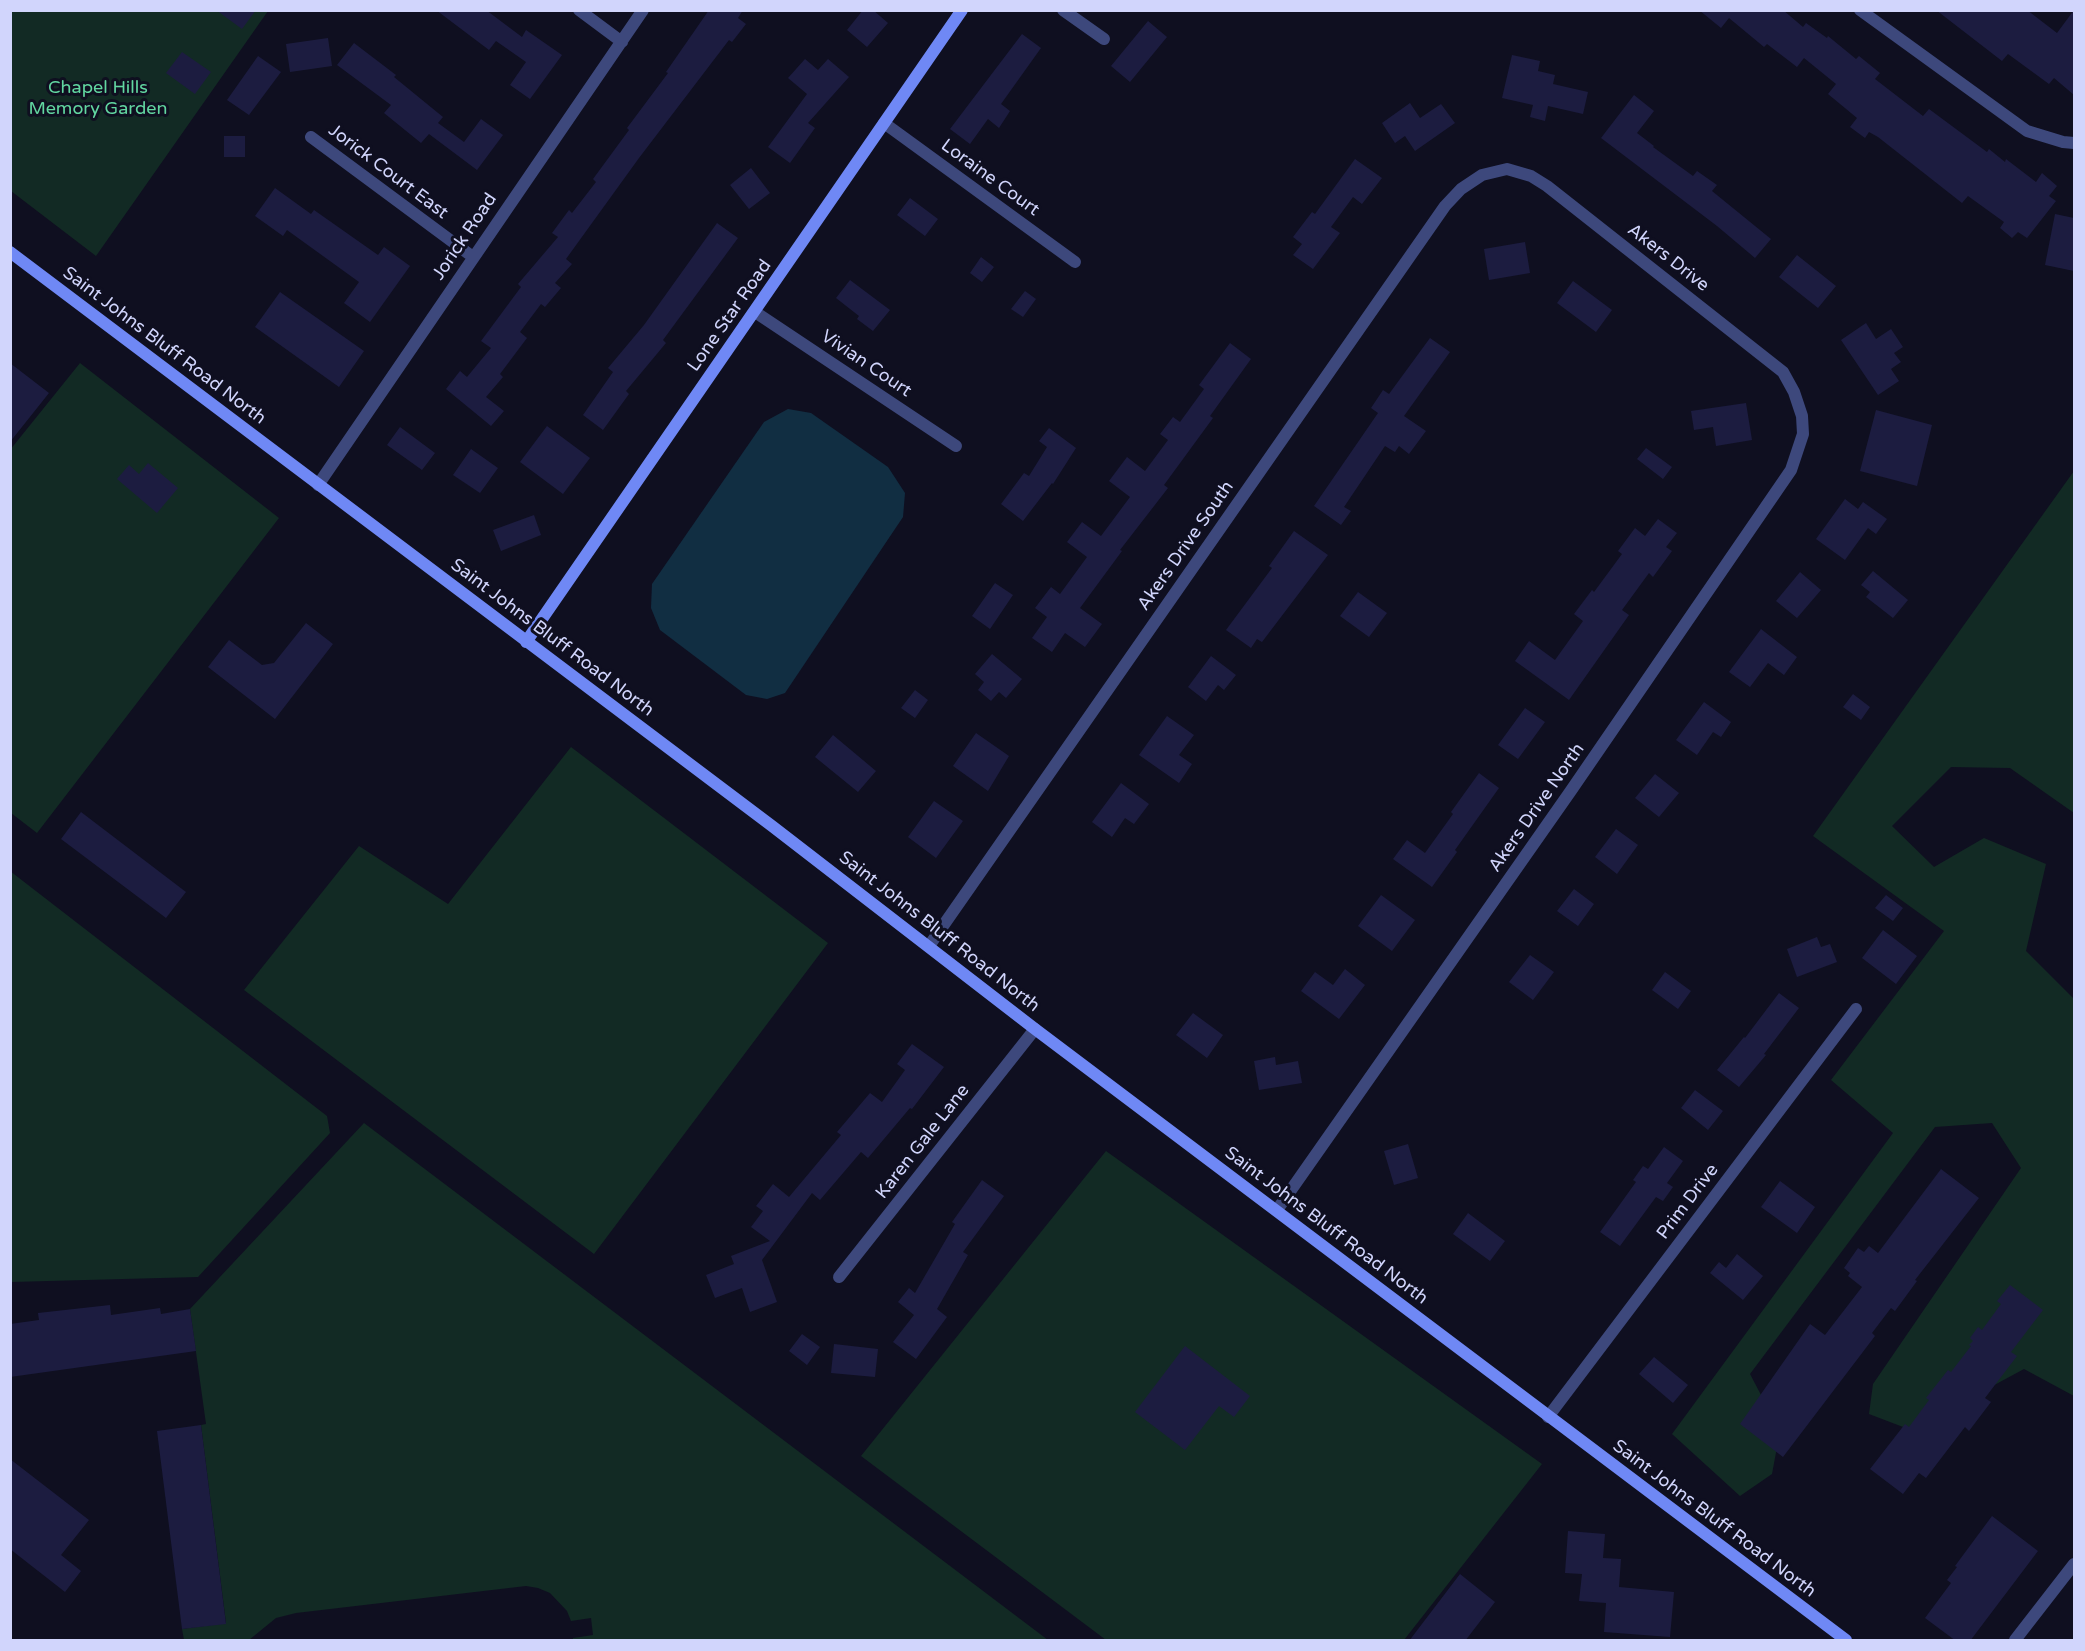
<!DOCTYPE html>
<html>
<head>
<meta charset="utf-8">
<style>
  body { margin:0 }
  #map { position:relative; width:2085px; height:1651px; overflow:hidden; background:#0f0f20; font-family:"Varela Round",sans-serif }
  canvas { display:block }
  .frame { position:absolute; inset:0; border:12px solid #d1d5fc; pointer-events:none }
</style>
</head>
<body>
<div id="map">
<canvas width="2085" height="1651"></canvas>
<div class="frame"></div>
</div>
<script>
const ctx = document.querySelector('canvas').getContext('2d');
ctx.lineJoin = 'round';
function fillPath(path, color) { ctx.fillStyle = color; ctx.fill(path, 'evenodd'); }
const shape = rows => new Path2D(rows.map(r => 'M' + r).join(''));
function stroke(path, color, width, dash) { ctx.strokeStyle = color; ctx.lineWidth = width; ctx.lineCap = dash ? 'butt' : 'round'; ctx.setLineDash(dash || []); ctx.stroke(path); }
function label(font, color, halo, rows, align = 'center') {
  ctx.font = font + ' "Varela Round",sans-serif'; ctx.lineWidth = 6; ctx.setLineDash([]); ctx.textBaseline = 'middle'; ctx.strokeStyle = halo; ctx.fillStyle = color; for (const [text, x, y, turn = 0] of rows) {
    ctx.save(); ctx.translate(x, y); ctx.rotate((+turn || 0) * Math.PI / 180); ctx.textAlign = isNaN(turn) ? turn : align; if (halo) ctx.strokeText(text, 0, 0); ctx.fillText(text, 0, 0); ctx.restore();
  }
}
fillPath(shape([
  [10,11,268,11,96,256,11,191],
  [80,363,279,518,37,833,11,813,10,450],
  [2074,471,2074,813,2010,768,1951,767,1892,826,1934,867,1984,838,2046,864,2026,951,2074,999,2074,1396,2024,1369,1911,1430,1869,1414,1873,1384,2021,1168,1992,1123,1935,1127,1750,1374,1780,1431,1772,1474,1740,1496,1672,1434,1893,1133,1831,1080,1944,931,1813,836],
  [571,747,828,943,594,1254,244,990,359,846,448,904],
  [10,871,327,1116,330,1133,198,1277,11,1282],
  [364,1123,1048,1640,573,1640,573,1638,593,1635,591,1618,571,1621,567,1611,550,1593,538,1588,526,1586,296,1613,276,1618,249,1640,184,1640,182,1629,226,1623,201,1425,206,1424,190,1309],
  [1106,1151,1542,1464,1404,1640,1106,1640,861,1456]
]), '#122a24');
fillPath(shape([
  [788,409,811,413,888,467,905,493,903,517,785,693,767,699,746,695,660,630,651,608,652,584,764,422]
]), '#112e42');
fillPath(shape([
  [216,10,256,10,242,29],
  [436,10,486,10,522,37,526,30,562,55,530,99,510,85,526,62,496,41,489,50],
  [709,10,743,10,738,18,746,24,732,42,729,40,639,158,566,259,572,264,555,283,561,288,545,307,541,304,520,332,527,338,500,374,503,377,486,397,504,411,491,426,446,389,460,371,467,377,491,348,481,341,521,287,518,284,558,237,552,233,569,210,572,213,596,182,593,179,629,130,627,128,668,73,666,72],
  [863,10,873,10,888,23,867,47,847,30],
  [1699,10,1783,10,1803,27,1806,23,1827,38,1828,36,1856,59,1859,56,1880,73,1875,79,1923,116,1929,109,1987,152,1989,149,2005,162,2006,159,2036,182,2042,173,2057,186,2049,196,2056,201,2027,238,2018,232,2012,238,2000,228,2004,222,1968,196,1962,203,1878,137,1869,132,1865,138,1850,127,1857,118,1828,94,1836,84,1804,58,1797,67,1767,44,1764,47,1729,18,1721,28],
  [1936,10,2027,10,2057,33,2074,10,2074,95,2054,78,2049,84,2008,54,2002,61],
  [1148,21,1167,37,1130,82,1111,66],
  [1022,34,1041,48,1001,104,1010,111,999,128,988,119,970,144,950,129],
  [328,38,332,66,290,72,286,44],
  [354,43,396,75,394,77,443,117,438,123,464,142,481,119,503,135,477,170,429,134,421,143,384,113,391,105,337,65],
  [182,52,211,72,195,94,166,73],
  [1512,55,1540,61,1538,71,1555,75,1553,84,1588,92,1583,114,1548,106,1545,121,1530,117,1533,105,1502,98],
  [258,56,281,72,249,115,227,100],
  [805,59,818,70,828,59,849,77,808,123,815,128,790,163,768,147,807,94,788,78],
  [1634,95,1654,111,1637,133,1654,146,1653,147,1693,176,1697,171,1717,185,1712,191,1771,239,1755,258,1717,226,1601,138],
  [1410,103,1420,118,1441,104,1455,123,1415,151,1405,136,1395,143,1382,123],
  [224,136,245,136,245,157,224,157],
  [1355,159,1382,178,1362,204,1353,197,1331,227,1340,233,1313,269,1293,255,1302,244,1293,237,1312,212,1315,214],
  [751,168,770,193,749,209,730,185],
  [275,188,311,214,314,210,378,255,384,247,410,266,370,322,344,303,359,282,287,230,283,236,255,216],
  [910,198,938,219,925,236,897,215],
  [2055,214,2074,218,2074,271,2045,265],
  [717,223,738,238,663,340,666,343,626,391,629,394,603,430,583,415,613,372,608,368,644,325],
  [1525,242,1530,273,1489,280,1484,249],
  [1797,255,1836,286,1818,308,1779,277],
  [981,257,994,267,982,282,970,273],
  [850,280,890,310,873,331,857,319,859,316,836,298],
  [1573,281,1612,310,1596,332,1557,303],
  [1025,291,1036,299,1023,317,1011,309],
  [280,292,364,351,339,387,255,327],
  [1866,323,1876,339,1891,329,1903,347,1894,353,1901,362,1891,369,1899,381,1878,395,1841,340],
  [1430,338,1450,352,1404,416,1426,431,1409,454,1399,446,1395,452,1385,446,1344,507,1351,511,1341,525,1314,506,1378,413,1371,408,1383,390,1389,394],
  [1230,343,1251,359,1210,416,1213,418,1164,485,1168,488,1120,550,1122,551,1080,608,1102,624,1085,647,1065,633,1052,652,1032,638,1047,617,1035,608,1051,587,1060,594,1087,557,1067,542,1082,522,1101,536,1130,497,1109,481,1127,457,1145,471,1168,440,1160,434,1173,417,1180,422,1204,389,1199,385],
  [10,363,49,393,10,442],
  [1746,403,1752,440,1716,446,1713,427,1694,430,1691,411],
  [1876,410,1932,425,1917,486,1860,471],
  [547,426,590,458,563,494,520,462],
  [400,427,435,453,422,470,387,445],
  [1049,428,1076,448,1053,484,1052,483,1023,521,1001,504,1024,473,1029,476,1047,447,1039,441],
  [1646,448,1672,467,1663,479,1637,459],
  [471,449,498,468,480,493,453,475],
  [148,463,178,488,157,513,117,479,129,465,139,474],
  [1845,499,1858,509,1863,502,1887,519,1876,534,1868,528,1845,560,1816,539],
  [534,515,541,535,501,551,493,530],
  [1658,519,1677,533,1666,547,1672,551,1653,577,1649,573,1622,610,1629,615,1569,700,1515,661,1529,641,1555,660,1583,621,1574,614,1592,590,1594,592,1622,554,1618,551,1635,528,1645,536],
  [1294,531,1328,555,1262,642,1257,639,1251,648,1226,630,1272,568,1269,566],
  [1873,571,1908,600,1893,618,1866,597,1870,592,1861,585],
  [1800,572,1821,590,1797,618,1776,601],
  [995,583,1013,595,990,629,972,616],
  [1358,592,1387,613,1369,637,1340,616],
  [306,623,333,644,275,719,208,667,229,640,262,665,274,663],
  [1761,629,1797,657,1784,675,1768,663,1750,687,1729,672],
  [992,654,1022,679,1006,698,999,692,991,701,978,690,984,682,975,674],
  [1211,656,1236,675,1224,690,1218,685,1206,701,1188,687],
  [915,690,928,700,915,718,901,708],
  [1853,694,1870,707,1861,720,1843,707],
  [1704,702,1731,722,1721,737,1713,732,1697,755,1676,740],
  [1525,708,1545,722,1518,759,1498,745],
  [1167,716,1194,735,1179,755,1192,764,1179,783,1139,755],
  [976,733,1009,756,988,791,953,766],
  [833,735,876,771,858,792,815,757],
  [1479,773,1499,788,1455,850,1457,852,1432,887,1393,859,1407,840,1425,853,1453,814,1451,812],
  [1655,774,1679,793,1659,817,1635,798],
  [1121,783,1149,804,1134,824,1125,818,1112,837,1092,822],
  [934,801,963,821,936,858,908,837],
  [81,812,186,892,166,918,61,839],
  [1616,829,1638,845,1617,874,1595,857],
  [1574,889,1594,904,1578,926,1557,911],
  [1381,895,1415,920,1392,951,1358,926],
  [1886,895,1903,908,1893,921,1875,908],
  [1883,930,1917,956,1896,984,1862,958],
  [1817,937,1821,947,1830,944,1837,962,1797,977,1787,949],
  [1530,955,1554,972,1533,1000,1509,982],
  [1345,969,1365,985,1339,1019,1301,991,1315,972,1333,985],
  [1665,972,1691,991,1678,1009,1652,990],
  [1779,993,1799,1008,1764,1054,1766,1055,1739,1087,1717,1070,1744,1037,1745,1038],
  [1193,1013,1223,1035,1207,1058,1176,1035],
  [912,1044,944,1067,912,1109,910,1108,868,1158,861,1152,820,1200,812,1193,762,1260,777,1302,750,1312,742,1288,715,1298,706,1275,734,1264,731,1256,770,1241,751,1227,763,1211,756,1206,773,1184,789,1197,841,1135,837,1132,870,1093,882,1102,905,1070,897,1064],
  [1275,1057,1276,1065,1298,1061,1302,1083,1259,1090,1254,1061],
  [1695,1090,1723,1111,1708,1130,1681,1108],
  [1408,1144,1418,1178,1394,1185,1384,1151],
  [1664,1147,1683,1161,1667,1183,1673,1187,1663,1201,1656,1197,1620,1246,1600,1232,1636,1182,1633,1180,1643,1166,1648,1169],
  [1941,1169,1979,1198,1915,1280,1917,1281,1895,1311,1891,1308,1872,1333,1875,1336,1783,1457,1740,1424,1810,1324,1825,1335,1862,1287,1848,1276,1850,1273,1844,1268,1858,1248,1864,1252,1869,1246,1878,1253],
  [982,1180,1004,1196,963,1252,968,1255,937,1309,947,1317,916,1359,893,1342,914,1315,898,1302,909,1288,915,1293,955,1224,952,1222],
  [1780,1181,1815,1207,1797,1233,1761,1207],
  [1468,1213,1505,1241,1490,1261,1453,1234],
  [1737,1254,1763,1276,1743,1300,1710,1273,1719,1262,1726,1268],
  [2010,1285,2043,1310,2011,1352,2017,1356,1985,1398,1991,1402,1969,1431,1965,1427,1926,1478,1919,1473,1903,1494,1870,1469,1905,1424,1909,1427,1929,1400,1926,1398,1948,1370,1951,1372,1971,1346,1969,1345,1973,1341,1970,1338,1978,1327,1982,1330,2001,1304,1997,1301],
  [110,1305,111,1315,160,1308,161,1314,190,1309,196,1351,10,1377,10,1324,39,1320,38,1313],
  [802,1334,820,1347,807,1365,789,1351],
  [834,1344,878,1349,875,1377,831,1373],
  [1185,1346,1250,1396,1234,1417,1219,1406,1185,1450,1135,1412],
  [1654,1357,1688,1385,1673,1403,1639,1374],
  [201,1425,226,1624,182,1629,157,1431],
  [10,1459,89,1520,61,1555,81,1571,65,1592,10,1549],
  [1992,1516,2038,1551,1970,1641,1956,1641,1925,1618,1951,1583,1947,1580,1957,1567,1955,1566],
  [1568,1531,1605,1534,1603,1558,1621,1559,1619,1587,1674,1592,1670,1637,1604,1632,1606,1603,1579,1601,1582,1574,1565,1573],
  [1460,1574,1495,1602,1465,1641,1409,1641]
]), '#1c1c40');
stroke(shape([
  [579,10,622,42],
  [1063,10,1104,39],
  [1860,10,2027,131,2063,142,2074,143],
  [884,123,1075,262],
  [311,137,473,257],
  [755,312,956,446],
  [318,485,643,10],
  [929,946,1445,206,1461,189,1482,175,1507,169,1531,176,1547,186,1783,372,1794,392,1802,416,1803,434,1791,470,1570,792,1277,1210],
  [839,1277,1035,1029],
  [1548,1417,1856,1009],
  [2015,1640,2074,1564]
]), '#3d487c', 12);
stroke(shape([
  [10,252,772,826,1035,1029,1846,1640],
  [526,642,962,10]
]), '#6f88f5', 12);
label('18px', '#62d7a1', '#0f0f20', [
  ["Chapel Hills",98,88],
  ["Memory Garden",98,109]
]);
label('18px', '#d1d5fc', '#0f0f20', [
  ["Jorick Court East",388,172,37],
  ["Loraine Court",990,178,36],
  ["Jorick Road",465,237,-56],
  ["Akers Drive",1668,258,38],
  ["Lone Star Road",730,316,-55],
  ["Saint Johns Bluff Road North",164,346,37],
  ["Vivian Court",866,364,34],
  ["Akers Drive South",1186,546,-55],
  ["Saint Johns Bluff Road North",552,638,37],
  ["Akers Drive North",1537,808,-55],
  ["Saint Johns Bluff Road North",939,932,38],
  ["Karen Gale Lane",923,1142,-52],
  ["Prim Drive",1688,1202,-53],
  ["Saint Johns Bluff Road North",1326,1226,37],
  ["Saint Johns Bluff Road North",1714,1519,37]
]);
</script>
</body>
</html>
